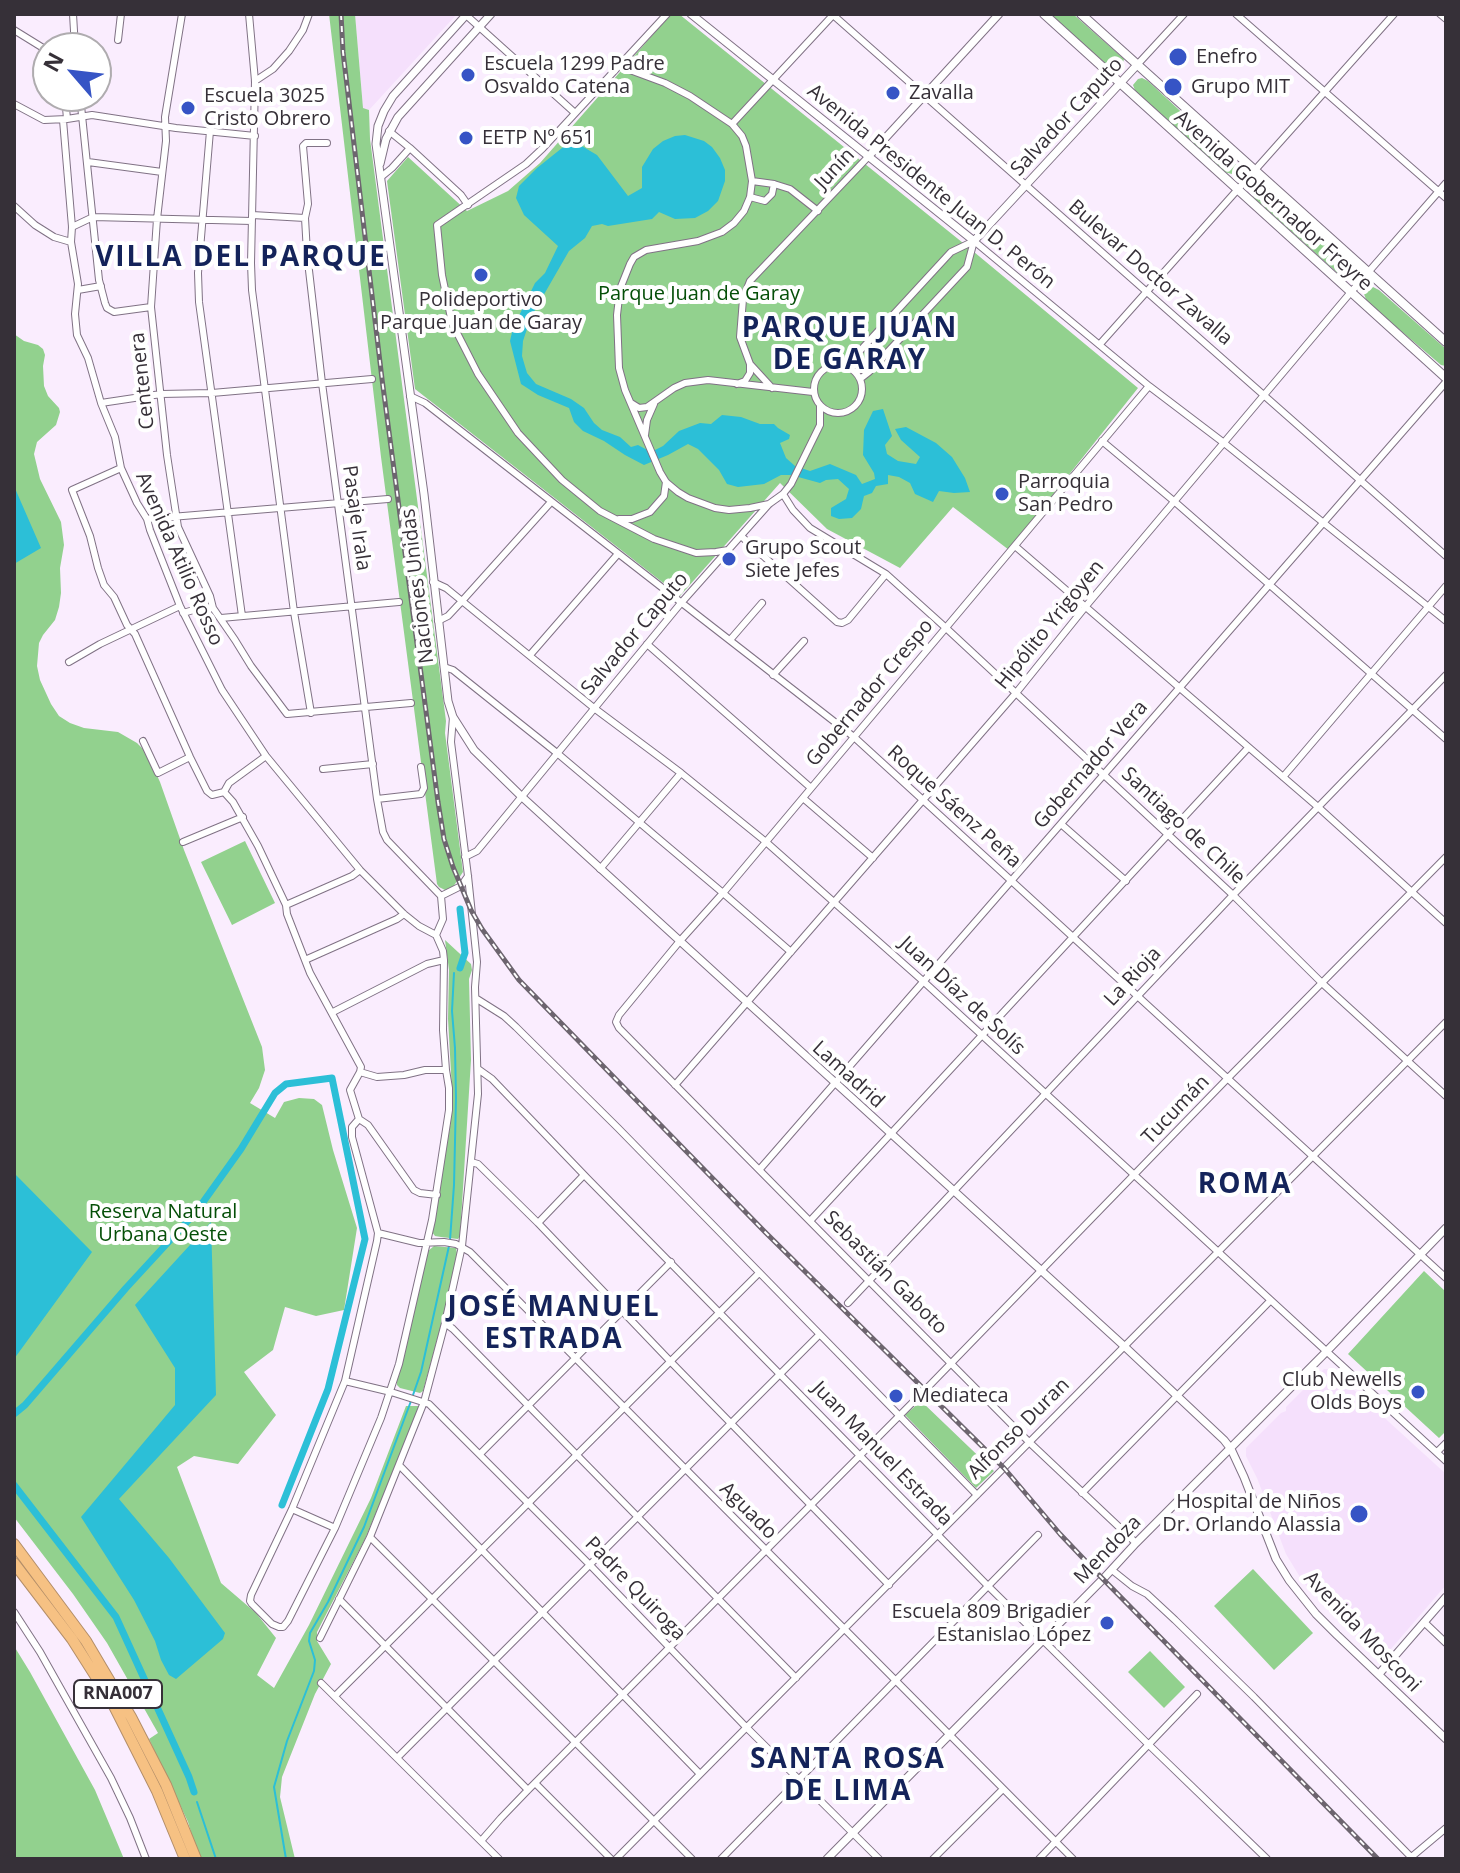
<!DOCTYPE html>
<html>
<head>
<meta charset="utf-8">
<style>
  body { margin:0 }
  #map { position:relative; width:1460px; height:1873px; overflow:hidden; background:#faedfe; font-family:"Open Sans",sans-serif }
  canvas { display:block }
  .frame { position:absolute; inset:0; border:16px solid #363038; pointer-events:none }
  .north { position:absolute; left:32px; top:32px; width:80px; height:80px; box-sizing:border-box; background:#fff; border:2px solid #afacaf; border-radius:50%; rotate:298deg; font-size:22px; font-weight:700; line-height:32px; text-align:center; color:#363038 }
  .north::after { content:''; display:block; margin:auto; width:28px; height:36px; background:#3654c5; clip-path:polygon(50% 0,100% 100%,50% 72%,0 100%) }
</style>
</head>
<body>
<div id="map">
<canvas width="1460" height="1873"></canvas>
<div class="frame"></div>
<div class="north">N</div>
</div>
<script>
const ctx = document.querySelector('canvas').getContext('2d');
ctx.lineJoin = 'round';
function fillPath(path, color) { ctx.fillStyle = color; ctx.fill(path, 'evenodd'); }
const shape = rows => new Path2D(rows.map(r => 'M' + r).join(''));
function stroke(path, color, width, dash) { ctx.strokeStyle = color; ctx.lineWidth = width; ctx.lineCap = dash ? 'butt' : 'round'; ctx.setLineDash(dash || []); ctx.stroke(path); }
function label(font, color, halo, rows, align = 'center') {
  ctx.font = font + ' "Open Sans",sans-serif'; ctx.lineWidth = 8; ctx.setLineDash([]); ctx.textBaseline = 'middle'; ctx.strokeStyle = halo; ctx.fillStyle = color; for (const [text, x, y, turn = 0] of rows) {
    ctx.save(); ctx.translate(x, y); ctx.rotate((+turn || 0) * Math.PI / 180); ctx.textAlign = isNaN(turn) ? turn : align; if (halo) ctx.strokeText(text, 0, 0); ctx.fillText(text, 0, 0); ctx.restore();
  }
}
fillPath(shape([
  [355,14,457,14,369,110,363,108],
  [1324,1369,1331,1369,1446,1474,1446,1585,1384,1657,1376,1657,1329,1611,1303,1582,1286,1554,1257,1478,1246,1456,1246,1448,1281,1413,1286,1411,1286,1407]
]), '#f5e0fc');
fillPath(shape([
  [329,14,355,14,363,108,369,110,370,139,446,721,445,733,463,872,453,887,445,890,439,887,437,884,381,457],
  [671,14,679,14,968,247,1138,388,1009,550,953,507,900,568,827,529,780,483,680,596,415,389,387,181,408,157,467,211,508,191,540,163],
  [1048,14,1073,14,1124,59,1122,66,1115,70,1111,68],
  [1142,78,1148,81,1234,161,1239,169,1236,172,1232,174,1224,172,1136,93,1133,85,1138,79],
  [1260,183,1266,186,1354,267,1357,274,1354,278,1350,279,1342,277,1254,198,1251,190,1256,184],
  [1373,287,1379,290,1446,349,1446,366,1441,365,1367,302,1364,294,1369,288],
  [14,334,24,341,38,345,43,349,45,355,43,366,44,386,48,396,59,408,60,412,56,425,37,442,34,454,40,479,61,522,64,545,60,568,61,593,59,607,55,620,43,635,39,643,37,666,40,680,51,704,59,716,70,723,84,728,118,732,137,743,146,752,160,782,184,850,262,1047,265,1070,259,1088,250,1103,275,1118,284,1102,299,1098,314,1099,322,1105,333,1150,357,1228,344,1310,316,1316,285,1307,273,1350,244,1372,276,1415,238,1464,194,1456,177,1467,221,1583,256,1613,276,1638,257,1675,274,1688,309,1625,371,1498,406,1406,418,1406,419,1409,365,1539,317,1632,317,1641,331,1664,315,1694,282,1777,280,1797,295,1859,199,1859,188,1822,149,1739,158,1733,107,1643,73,1594,14,1517],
  [245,841,275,903,232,925,201,862],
  [445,940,471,964,472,970,469,979,471,1060,460,1236,458,1239,441,1237,435,1236,432,1232,451,1121,452,1090,448,1019,449,970],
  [434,1246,456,1248,457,1253,443,1318,423,1391,420,1393,400,1388,397,1385,397,1380,428,1251],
  [1424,1271,1446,1292,1446,1431,1439,1438,1348,1354],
  [921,1401,994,1471,976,1488,905,1415],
  [1253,1569,1313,1633,1274,1670,1214,1606],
  [14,1646,30,1672,95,1790,124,1859,14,1859],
  [1150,1651,1185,1687,1164,1708,1128,1672]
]), '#92d18e');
fillPath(shape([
  [685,135,704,141,712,147,720,158,725,170,725,181,718,201,708,211,695,218,675,219,659,212,652,219,608,226,602,224,592,226,585,238,569,251,531,317,523,341,522,356,527,373,536,384,571,399,584,408,594,423,602,430,620,437,631,447,638,445,651,452,663,446,679,431,700,423,711,424,722,415,741,417,760,424,774,424,778,428,790,435,789,439,780,443,786,458,795,466,810,471,830,464,856,475,862,484,875,479,874,473,863,455,864,430,873,411,883,409,892,436,885,445,887,454,898,461,916,464,920,457,901,440,895,429,906,427,936,443,952,457,965,478,970,492,954,493,939,491,933,502,915,494,910,483,899,477,888,475,888,484,876,486,872,493,864,496,861,509,852,518,839,519,831,516,831,508,846,499,849,489,838,479,826,480,820,483,791,475,781,475,764,484,738,487,727,484,719,470,698,449,688,444,668,455,644,465,625,455,604,441,583,431,574,422,569,408,538,395,521,384,510,341,513,328,535,283,545,273,558,246,524,215,516,198,519,186,537,168,567,144,580,145,597,155,628,196,642,188,642,167,653,149,663,141,675,136],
  [14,486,41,548,14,564],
  [14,1173,92,1252,14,1359],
  [211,1222,216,1395,119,1499,169,1558,225,1633,223,1639,176,1679,169,1675,161,1660,155,1641,134,1600,81,1517,175,1405,175,1368,135,1305]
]), '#2cbfd7');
stroke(shape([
  [450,1240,454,1185,456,1098,455,1048,452,1011,454,973],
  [413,1395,421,1372,449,1246],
  [197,1802,216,1859],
  [286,1859,274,1787,287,1741,314,1671,315,1660,309,1641,310,1633,328,1602,364,1527,411,1401]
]), '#2cbfd7', 2);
stroke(shape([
  [460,909,465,953,460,968],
  [14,1414,25,1405,126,1288,196,1212,241,1149,275,1093,286,1084,332,1078,365,1239,328,1389,282,1505],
  [14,1485,116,1617,189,1777,194,1792]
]), '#2cbfd7', 7);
const minor = shape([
  [73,14,75,48],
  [182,14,165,117,166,141,157,219,151,307,167,455,178,527,210,596,213,608,235,640,251,666,287,714,411,703],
  [249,14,255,81,251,263,252,290,294,612,311,713],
  [667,14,543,148,526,164,437,225,442,275,452,323,478,374,518,433,562,480,600,511,654,539,696,553,716,552,728,550],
  [832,14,1446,556],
  [1236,14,1446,198],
  [1440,14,1446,19],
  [466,15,575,113],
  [14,30,48,51],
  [118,40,121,14],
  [1137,65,1184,14],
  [619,66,665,83,690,96,732,124,742,136,746,146,752,181,750,197,744,211,734,223,722,232,698,241,646,250,634,257,630,264,620,289,617,315,619,368,625,390,660,472,666,482,678,492,688,498,715,508,729,510,750,508,769,504],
  [255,81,273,69,289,51,303,30,309,14],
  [65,96,67,119],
  [80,96,99,280,105,303,107,308,114,312,151,307],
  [14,104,44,120,67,119,92,115,176,128,255,136],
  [63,120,72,227,71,242,78,284,75,314,77,335,88,358,101,403,115,437,121,468,137,503,147,519,150,530,180,606,222,690,266,756,360,870,404,914,419,926,436,935],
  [732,124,834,14],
  [210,131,198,273,199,302,242,616],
  [389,131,410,148,461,195,468,205],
  [327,143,306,143,303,146,308,204,305,218,307,253,322,383,377,799,383,832,387,840,441,896],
  [88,162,162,172],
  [381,177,392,168,410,148],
  [752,181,774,184,790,189,818,211],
  [750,197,765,201,772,194,774,184],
  [14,206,35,225,54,237,71,242],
  [252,215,305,218],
  [72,227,93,217,252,221],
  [974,241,1149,386,1224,443,1446,621],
  [78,290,101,286],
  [1100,344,1394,14],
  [750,364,772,388],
  '814 389a24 24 0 1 1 48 0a24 24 0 1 1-48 0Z',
  [846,366,951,252,974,241],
  [860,379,869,372,967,267,974,241],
  [737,384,745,381,750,373,750,364,740,337,743,299,750,281,868,157],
  [410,396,425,403,854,737,1446,1278],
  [101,403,161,394,212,393,372,379],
  [631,403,639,408,647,407,674,388,685,383,708,380,813,392],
  [645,435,647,420,654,404],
  [1102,441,1175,502,1446,739],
  [121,468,72,490,90,536,98,568,104,585,114,597,127,625,135,634,190,757,207,791,212,795,224,792,229,783,266,756],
  [783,494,793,510,810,528,886,574,946,628,1233,895,1322,983,1446,1096],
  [147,519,388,499],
  [619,519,632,519,650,512,664,496,666,482],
  [741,536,837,622,842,623,848,620,886,574],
  [1015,546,1318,807,1446,923],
  [433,582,446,588,594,708,681,773,766,842,923,981,1446,1461],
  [183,613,197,609,213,608],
  [221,618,399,602],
  [438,621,448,616,462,601,551,502],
  [730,640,762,603],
  [647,644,811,788],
  [530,655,617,555],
  [69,662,100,644,180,606],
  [444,667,453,670,557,753,723,893,791,952],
  [773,675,804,641],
  [143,741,158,773,190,757],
  [323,769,373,764],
  [1283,777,1446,586],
  [224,792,233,802,258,846,286,905,287,914,310,973,361,1067,360,1072],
  [803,798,873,858],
  [377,799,421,794,424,788,421,767],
  [1061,824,1126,881],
  [183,842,243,817],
  [465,857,477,851,681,603,769,504,783,494,791,484,820,425,820,406],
  [600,869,681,773],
  [441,896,461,886,468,876],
  [286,905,352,876,360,870],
  [436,935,443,951,444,960,443,1030,446,1070],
  [436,935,443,919,441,896],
  [305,960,397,919,404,914],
  [477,999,504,1016,516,1027,618,1128,977,1495],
  [333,1012,427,964,444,960],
  [478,1069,492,1079,588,1179,988,1586,1149,1745,1267,1859],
  [425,1070,446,1070,449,1088,449,1110,432,1220,399,1364,381,1418,335,1528,288,1621,283,1627,279,1627,272,1624,252,1604,250,1601,251,1595,292,1509,345,1381,377,1241,378,1233,352,1137,352,1127,359,1119,350,1090,360,1072,377,1077,404,1075,425,1070],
  [675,1085,1016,693,1086,606,1351,292,1446,183],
  [359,1119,368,1125,414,1190,420,1193,437,1195],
  [471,1162,478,1164,538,1223,670,1361,889,1585],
  [760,1169,1446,382],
  [810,1221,1248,748],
  [538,1223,584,1175],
  [378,1233,419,1243,444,1242,456,1244,470,1252,1073,1859],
  [848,1303,1233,895,1446,675],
  [445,1323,453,1329,796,1678],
  [345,1381,391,1392,429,1404,590,1565,746,1727,879,1859],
  [929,1386,1228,1078,1446,857],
  [1437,1452,1446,1443],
  [480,1454,671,1262],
  [400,1466,700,1774],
  [1082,1493,1270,1301],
  [292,1509,335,1528],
  [370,1537,692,1859],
  [1136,1543,1029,1442,869,1281,619,1028,616,1022,619,1015,679,942,723,893,1149,386],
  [1112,1570,1132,1586,1147,1594,1175,1620,1254,1697,1413,1859],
  [339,1599,528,1790],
  [14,1612,40,1652,111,1778,130,1818,146,1859],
  [1424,1622,1446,1643],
  [320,1638,370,1537,424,1402,445,1323,462,1246,478,1094,475,987,477,962,468,876,451,742,453,717],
  [321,1683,499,1859],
  [335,1696,759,1273],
  [397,1758,819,1335],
  [535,1783,611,1859],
  [481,1841,501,1818,528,1790,912,1403],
  [616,1859,1446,1022],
  [721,1859,1038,1535],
  [933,1859,1003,1789],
  [1039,1859,1197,1694],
  [1409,1859,1446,1828]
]);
const tertiary = shape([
  [467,14,393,96,384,111,378,126,376,144,424,494,448,701,453,717,474,750,521,796,1124,1346,1224,1440,1231,1449,1244,1477,1276,1559,1289,1580,1316,1614,1337,1635,1446,1739],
  [691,14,974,241,1137,65],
  [868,157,999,14],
  [380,164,386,139,398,117,491,14],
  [1379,1674,1446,1597],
  [827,1859,1103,1579,1136,1543,1326,1352,1446,1228]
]);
const secondary = shape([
  [1044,14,1446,378],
  [1081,14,1446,342]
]);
const motorway = shape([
  [14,1544,86,1641,131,1717,166,1785,196,1859],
  [14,1563,72,1639,112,1702,157,1791,185,1859]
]);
stroke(minor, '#807285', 8);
stroke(tertiary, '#807285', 9);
stroke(secondary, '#807285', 10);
stroke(motorway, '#b38e69', 12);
stroke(minor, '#fff', 6);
stroke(tertiary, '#fff', 7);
stroke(secondary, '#fff', 8);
stroke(motorway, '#f6c183', 10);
const rail = shape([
  [341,14,343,52,382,379,438,802,444,839,453,867,471,910,482,929,519,980,765,1232,1004,1468,1060,1534,1099,1575,1378,1859]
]);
stroke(rail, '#6d656f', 5);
stroke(rail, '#fff', 2, [6]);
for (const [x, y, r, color] of [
  [1178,57,10,"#3654c5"],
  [468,75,8,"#3654c5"],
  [1173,87,10,"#3654c5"],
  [893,93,8,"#3654c5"],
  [188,108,8,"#3654c5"],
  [466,138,8,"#3654c5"],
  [481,275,8,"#3654c5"],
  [1002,494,8,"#3654c5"],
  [729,559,8,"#3654c5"],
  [1418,1392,8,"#3654c5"],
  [896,1396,8,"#3654c5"],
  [1359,1514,10,"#3654c5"],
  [1107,1623,8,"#3654c5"]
]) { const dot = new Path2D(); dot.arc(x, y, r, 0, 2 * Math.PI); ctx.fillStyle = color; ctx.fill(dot); stroke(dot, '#fff', 3); }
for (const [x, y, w] of [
  [118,1694,88]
]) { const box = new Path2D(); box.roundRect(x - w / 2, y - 14, w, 28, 6); ctx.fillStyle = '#fff'; ctx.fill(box); stroke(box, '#363038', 2); }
label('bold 18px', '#363038', null, [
  ["RNA007",118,1694]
]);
label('20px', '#363038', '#fff', [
  ["Enefro",1196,57],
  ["Escuela 1299 Padre",484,64],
  ["Osvaldo Catena",484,87],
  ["Grupo MIT",1191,87],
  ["Zavalla",909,93],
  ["Escuela 3025",204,96],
  ["Cristo Obrero",204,119],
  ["EETP Nº 651",482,138],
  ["Polideportivo",481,300,"center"],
  ["Parque Juan de Garay",481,323,"center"],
  ["Parroquia",1018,482],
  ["San Pedro",1018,505],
  ["Grupo Scout",745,548],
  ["Siete Jefes",745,571],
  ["Club Newells",1402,1380,"right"],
  ["Olds Boys",1402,1403,"right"],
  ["Mediateca",912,1396],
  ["Hospital de Niños",1341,1502,"right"],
  ["Dr. Orlando Alassia",1341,1525,"right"],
  ["Escuela 809 Brigadier",1091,1612,"right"],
  ["Estanislao López",1091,1635,"right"]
], 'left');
label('20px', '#363038', '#fff', [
  ["Salvador Caputo",1067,117,-47],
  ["Junín",835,169,-47],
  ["Avenida Presidente Juan D. Perón",931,187,39],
  ["Avenida Gobernador Freyre",1273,201,42],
  ["Bulevar Doctor Zavalla",1150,273,41],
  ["Centenera",143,381,-96],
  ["Pasaje Irala",356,518,82],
  ["Avenida Atilio Rosso",179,559,66],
  ["Naciones Unidas",418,586,-97],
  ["Hipólito Yrigoyen",1050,625,-51],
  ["Salvador Caputo",635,634,-50],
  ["Gobernador Crespo",870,693,-50],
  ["Gobernador Vera",1091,765,-49],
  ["Roque Sáenz Peña",954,807,42],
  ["Santiago de Chile",1183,826,43],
  ["La Rioja",1133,977,-47],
  ["Juan Díaz de Solís",962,996,43],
  ["Lamadrid",848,1075,42],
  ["Tucumán",1176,1110,-46],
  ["Sebastián Gaboto",885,1273,45],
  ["Alfonso Duran",1019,1429,-45],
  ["Juan Manuel Estrada",882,1454,46],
  ["Aguado",748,1511,45],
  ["Mendoza",1108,1550,-46],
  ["Padre Quiroga",635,1589,46],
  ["Avenida Mosconi",1362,1632,46]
]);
label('20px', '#054f08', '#fff', [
  ["Parque Juan de Garay",699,294],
  ["Reserva Natural",163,1212],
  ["Urbana Oeste",163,1235]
]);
ctx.letterSpacing = '2px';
label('bold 28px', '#14235a', '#fff', [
  ["VILLA DEL PARQUE",241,258],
  ["PARQUE JUAN",850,329],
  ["DE GARAY",850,361],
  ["ROMA",1245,1185],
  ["JOSÉ MANUEL",554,1308],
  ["ESTRADA",554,1340],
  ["SANTA ROSA",848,1760],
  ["DE LIMA",848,1792]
]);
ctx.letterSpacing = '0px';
</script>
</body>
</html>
